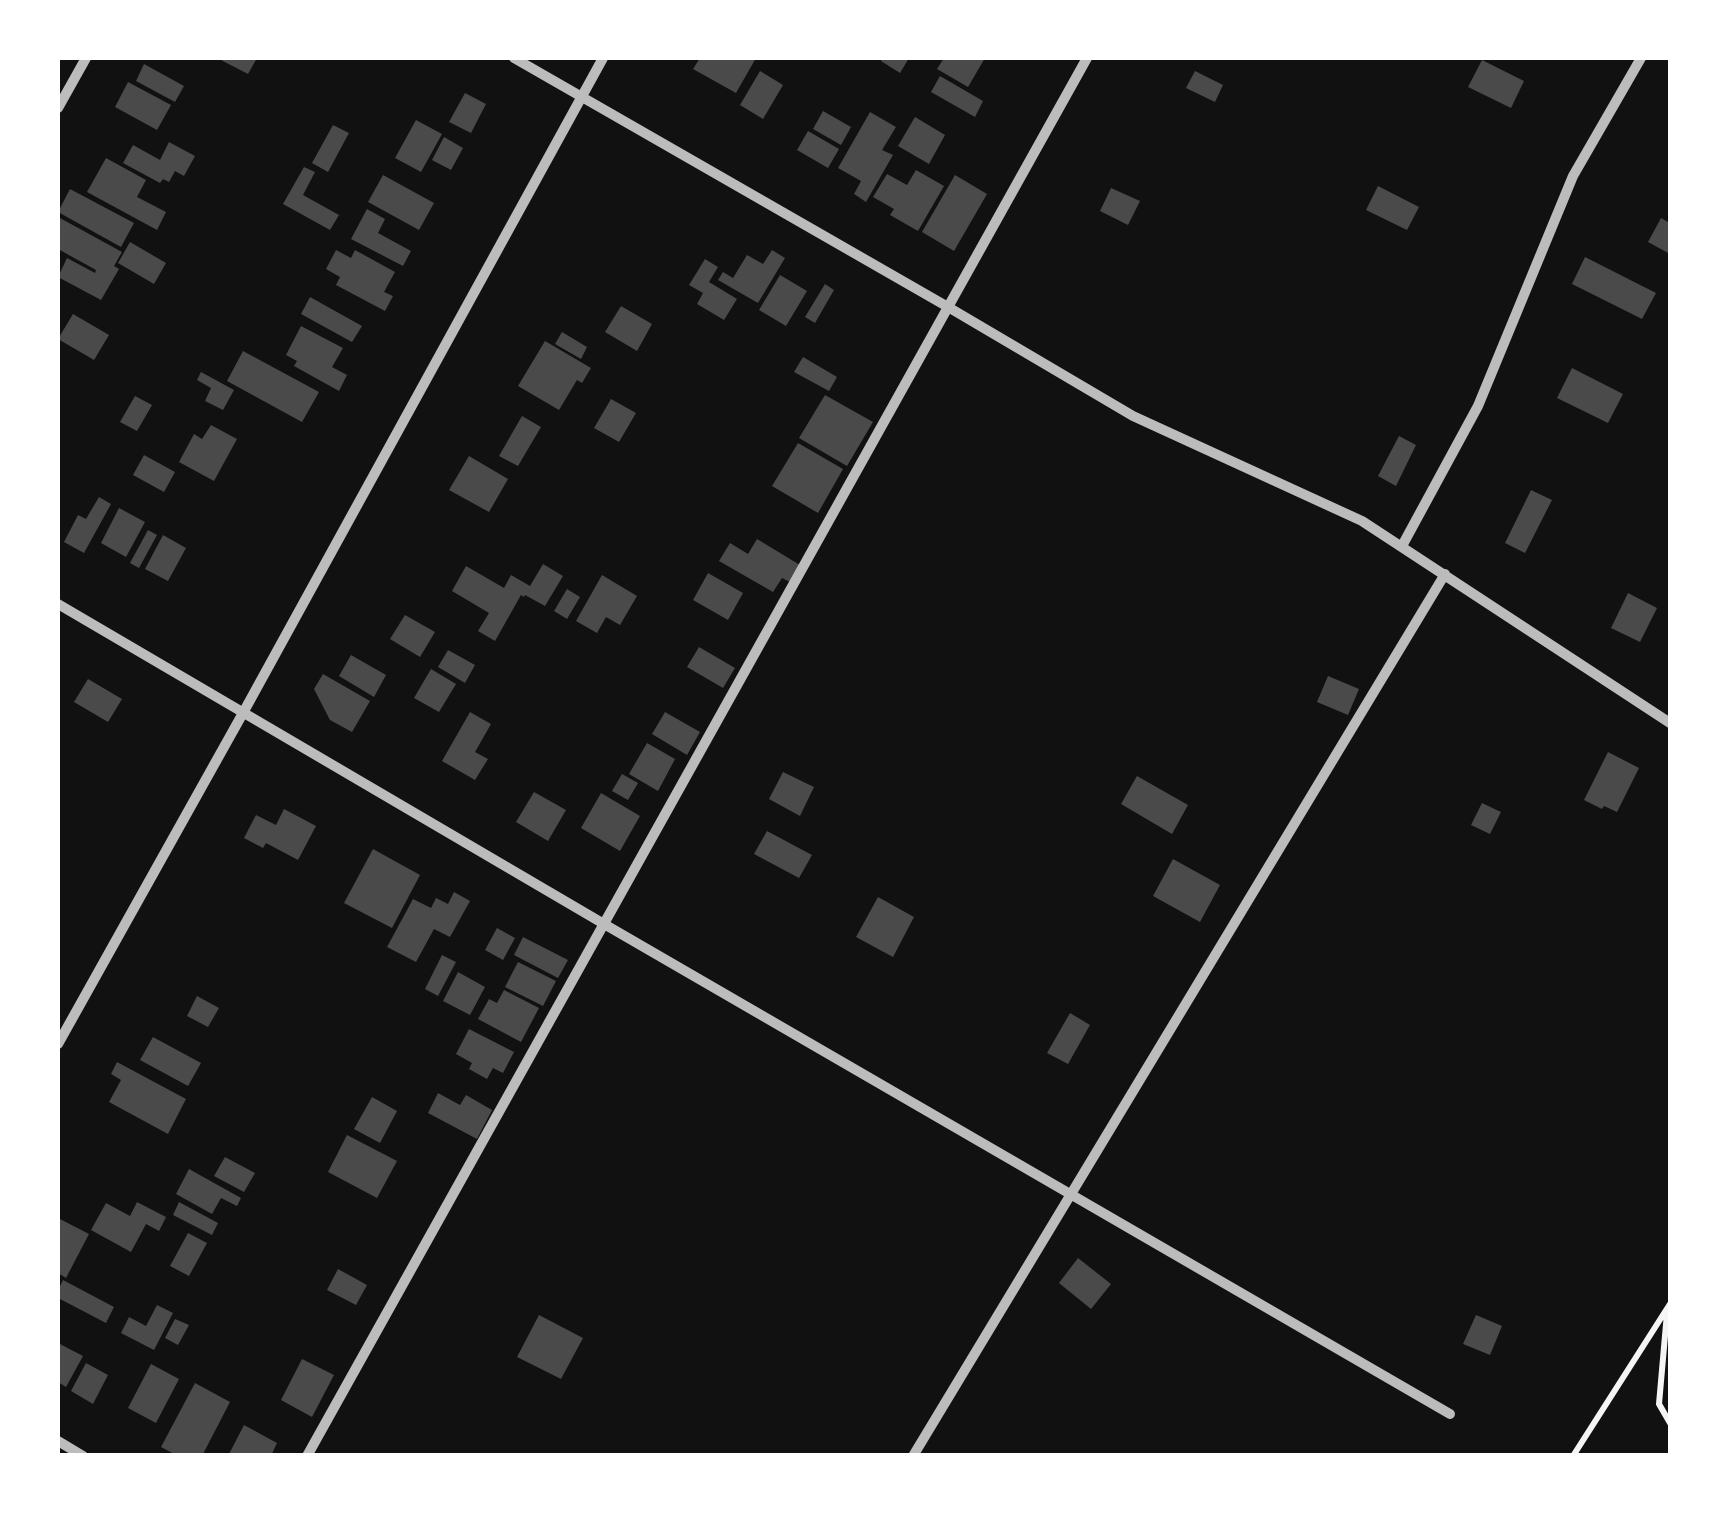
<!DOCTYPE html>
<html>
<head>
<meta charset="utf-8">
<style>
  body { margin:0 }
  #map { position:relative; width:1728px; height:1513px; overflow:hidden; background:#111; font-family:"Noto Sans",sans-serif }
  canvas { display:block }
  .frame { position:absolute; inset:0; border:60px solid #fff; pointer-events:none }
</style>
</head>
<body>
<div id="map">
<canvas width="1728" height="1513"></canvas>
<div class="frame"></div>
</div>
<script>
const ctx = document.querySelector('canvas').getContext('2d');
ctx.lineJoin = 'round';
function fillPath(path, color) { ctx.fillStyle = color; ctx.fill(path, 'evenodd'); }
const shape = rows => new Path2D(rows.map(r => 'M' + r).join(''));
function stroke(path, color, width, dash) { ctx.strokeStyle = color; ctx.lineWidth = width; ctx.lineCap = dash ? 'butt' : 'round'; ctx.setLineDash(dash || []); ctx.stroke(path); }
fillPath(shape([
  [217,58,257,58,248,74],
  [700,58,756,58,736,93,693,69],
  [883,58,909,58,900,73,881,61],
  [944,58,985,58,968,87,937,69],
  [1482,60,1524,81,1511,108,1468,87],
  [144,64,184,86,175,102,136,81],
  [760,71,783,85,763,119,740,105],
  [1195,71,1223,85,1215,102,1186,88],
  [940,76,983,101,975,117,931,92],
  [128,82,171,105,157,130,115,107],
  [465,93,486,104,471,133,449,122],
  [823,111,851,127,841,145,813,129],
  [870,112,896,127,882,150,893,155,866,202,854,194,861,181,838,168],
  [915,117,945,135,929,164,898,146],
  [416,120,442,134,421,172,395,158],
  [333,125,349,133,328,172,312,163],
  [808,131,839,149,828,168,797,150],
  [444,137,463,148,451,170,432,160],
  [169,142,195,156,184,176,175,171,169,182,163,179,160,183,123,163,133,145,160,160],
  [106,158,146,180,137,197,166,212,157,230,87,192],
  [304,167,315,172,303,195,339,215,330,230,283,204],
  [916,170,944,186,918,231,890,215,894,209,873,197,887,174,907,185],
  [383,175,434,203,419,230,368,202],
  [955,175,987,194,954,251,922,232],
  [1378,186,1419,207,1407,230,1366,210],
  [1111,188,1140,201,1128,225,1100,211],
  [70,189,134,223,121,247,58,212],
  [367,209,385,219,378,233,411,251,403,266,351,239],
  [60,218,122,252,114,266,119,269,101,300,58,277,67,258,95,273,96,270,58,249,58,223],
  [1661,218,1670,223,1670,254,1648,242],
  [130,242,166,263,154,284,118,263],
  [336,250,351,258,355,250,395,272,384,292,393,296,385,311,336,285,340,277,326,269],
  [772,250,785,258,758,303,718,280,723,272,733,278,747,255,763,264],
  [1585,257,1656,293,1642,319,1572,284],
  [705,259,718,267,709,282,737,299,724,320,697,304,703,293,689,285],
  [780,275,807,291,786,326,759,310],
  [825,284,834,290,815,323,805,317],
  [310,297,362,326,352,342,301,314],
  [621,306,652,324,637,351,605,332],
  [73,314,109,335,94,360,58,339],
  [301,326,343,348,332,367,347,375,339,391,294,366,297,361,286,355],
  [562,332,587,347,581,359,555,344],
  [545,341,591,368,582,383,577,380,559,410,518,386],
  [243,351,319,392,302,422,227,381],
  [803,357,837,377,829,391,794,372],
  [1572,368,1623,394,1608,423,1557,398],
  [201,372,234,390,223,410,205,401,211,388,197,380],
  [825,395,873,422,847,466,799,438],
  [135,396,152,405,137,431,120,422],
  [611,399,636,413,619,442,594,428],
  [522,416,541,427,518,466,499,456],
  [211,425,237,439,214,481,179,462,194,434,202,439],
  [1399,436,1416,445,1396,486,1378,476],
  [798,443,843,469,818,513,772,486],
  [144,455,175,472,164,492,133,475],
  [469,456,508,479,489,512,449,490],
  [1531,490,1552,500,1525,553,1505,543],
  [99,497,111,504,84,553,64,542,78,515,86,519],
  [119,508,145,522,126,557,101,543],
  [148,530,157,535,139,568,130,563],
  [163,535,186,548,168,581,145,569],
  [757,539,800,565,790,582,782,578,773,592,719,561,730,543,748,554],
  [543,564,563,576,545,606,525,595,524,597,521,595,495,641,478,631,489,613,452,591,466,566,504,588,511,575,530,586],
  [708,573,743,593,728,620,693,600],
  [602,575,637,596,620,625,606,617,597,633,576,621],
  [567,589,580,597,567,619,554,611],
  [1628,593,1657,608,1640,642,1611,628],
  [405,615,435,632,420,657,390,639],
  [699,647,735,668,723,688,687,667],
  [448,650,475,665,465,683,438,667],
  [351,655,386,675,374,697,339,676],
  [431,669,456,684,439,712,414,698],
  [323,674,370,701,352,732,330,720,314,689],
  [1328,676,1359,689,1348,715,1317,702],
  [88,679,122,699,108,722,74,702],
  [470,712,491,724,475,752,488,759,475,780,442,761],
  [665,712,700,732,687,755,652,734],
  [647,743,675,759,658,791,629,774],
  [1608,752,1639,768,1617,812,1604,806,1602,809,1584,800],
  [783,772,814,787,800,816,769,799],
  [622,774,638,783,628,800,612,791],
  [1137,776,1188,805,1172,834,1121,804],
  [534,792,566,810,548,841,516,822],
  [601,793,640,816,620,851,581,828],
  [1482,803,1501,812,1490,834,1471,825],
  [284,809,316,826,298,860,266,843,263,848,244,838,256,815,276,825],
  [767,831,812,855,799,878,754,854],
  [373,849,420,875,392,928,344,903],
  [1173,859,1220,885,1200,922,1153,896],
  [454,892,470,901,450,937,434,929,416,962,387,947,413,899,431,908,436,898,448,904],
  [878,897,914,917,893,957,856,937],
  [497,928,515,938,503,960,485,950],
  [523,937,568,960,558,978,514,955],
  [442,955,456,962,438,996,425,989],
  [518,962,556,981,543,1006,505,987],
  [458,972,485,987,470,1015,443,1001],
  [504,990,539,1008,521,1042,478,1019,489,999,497,1003],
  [197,996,219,1008,208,1027,187,1016],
  [1070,1013,1090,1025,1068,1064,1047,1053],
  [469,1029,514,1052,503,1073,493,1068,487,1079,469,1069,472,1063,456,1054],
  [153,1037,201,1063,188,1086,140,1060],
  [117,1062,186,1099,168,1134,109,1102,121,1080,111,1074],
  [438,1093,460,1105,466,1095,492,1110,477,1139,428,1113],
  [372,1097,397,1111,380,1143,354,1129],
  [347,1135,397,1161,377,1198,328,1172],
  [225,1157,255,1173,244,1192,214,1176],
  [189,1169,241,1198,237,1206,221,1198,212,1214,176,1194],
  [137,1202,166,1217,159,1231,146,1224,131,1252,91,1230,106,1203,130,1216],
  [179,1202,218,1223,212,1235,173,1215],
  [58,1218,89,1234,66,1278,58,1273],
  [188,1233,207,1243,189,1276,170,1266],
  [1078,1258,1111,1284,1091,1309,1059,1283],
  [338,1269,367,1285,356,1305,327,1290],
  [63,1280,114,1307,106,1323,60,1299,58,1304,58,1290],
  [157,1305,173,1313,154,1350,121,1333,129,1317,146,1326],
  [539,1315,583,1338,561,1379,517,1357],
  [1476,1315,1502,1326,1490,1355,1463,1344],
  [175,1319,189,1325,178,1345,165,1338],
  [58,1343,83,1356,66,1387,58,1382],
  [302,1359,334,1375,312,1417,281,1400],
  [86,1363,108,1375,93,1404,71,1391],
  [151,1364,179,1379,156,1423,128,1408],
  [195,1383,230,1402,202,1456,178,1456,161,1447],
  [244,1425,277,1443,271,1456,228,1456]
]), '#4a4a4a');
stroke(shape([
  [1667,1313,1659,1404,1670,1423],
  [1573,1456,1670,1304]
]), '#f5f5f5', 6);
stroke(shape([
  [514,58,948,307,1133,416,1362,521,1670,723],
  [58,108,86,58],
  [1402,546,1478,406,1573,176,1641,58],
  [58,604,604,924,1450,1414],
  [58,1044,243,713,603,58],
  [58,1441,83,1456],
  [307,1456,1087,58],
  [913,1456,1445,574]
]), '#bcbcbc', 10);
</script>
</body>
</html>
